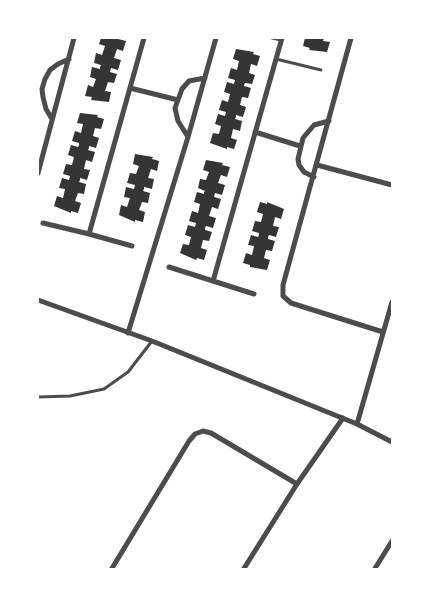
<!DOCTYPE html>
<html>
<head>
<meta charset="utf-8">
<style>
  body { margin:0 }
  #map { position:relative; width:430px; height:607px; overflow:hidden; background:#fff; font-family:"Golos Text",sans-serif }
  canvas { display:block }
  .frame { position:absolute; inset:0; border:39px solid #fff; pointer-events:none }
</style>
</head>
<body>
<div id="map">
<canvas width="430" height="607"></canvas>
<div class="frame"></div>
</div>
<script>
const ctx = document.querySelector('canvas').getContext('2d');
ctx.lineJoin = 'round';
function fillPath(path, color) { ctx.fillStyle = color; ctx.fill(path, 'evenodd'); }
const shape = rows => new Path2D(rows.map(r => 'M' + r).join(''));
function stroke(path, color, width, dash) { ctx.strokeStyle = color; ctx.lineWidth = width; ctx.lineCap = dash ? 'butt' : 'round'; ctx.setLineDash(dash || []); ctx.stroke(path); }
fillPath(shape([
  [101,38,119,38,118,39,126,41,123,51,117,49,114,58,121,60,118,70,111,68,110,72,117,74,114,83,108,82,105,91,111,92,109,102,91,100,92,97,85,96,88,85,93,87,96,79,90,77,92,67,100,69,100,67,101,65,94,63,96,53,102,55,105,46,99,44],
  [305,38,324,38,323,41,330,42,327,52,309,50,310,48,303,46],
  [236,49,254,52,253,54,260,56,257,66,251,64,249,73,255,75,252,84,245,83,244,85,244,86,251,88,248,98,242,97,240,105,246,107,243,117,236,115,236,117,235,119,242,121,240,131,233,129,231,138,237,140,234,149,227,147,227,149,210,143,213,133,219,134,221,126,215,124,218,114,225,116,226,112,219,110,222,100,228,102,230,94,224,92,227,82,234,84,235,80,228,78,231,68,237,70,239,61,233,59],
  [80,113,98,115,97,117,104,119,101,129,95,128,93,136,99,138,96,148,89,146,89,148,88,150,95,152,92,162,86,160,84,169,90,170,87,180,80,178,80,180,79,182,86,184,84,194,78,193,75,201,81,203,78,213,71,211,71,213,54,206,57,196,63,198,65,189,59,188,62,178,69,180,70,176,63,174,66,164,72,165,74,157,68,155,71,145,78,147,79,145,79,143,72,141,75,131,81,133,83,124,77,123],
  [135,154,153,157,152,159,159,161,157,171,151,169,148,178,154,179,152,189,144,187,144,189,143,191,150,193,148,203,142,202,139,210,145,212,143,222,135,220,135,222,119,215,121,205,127,207,130,198,124,197,126,187,134,189,135,185,127,183,130,173,136,174,139,166,133,164],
  [206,160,223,163,222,165,230,167,227,177,221,175,218,183,225,185,222,195,215,193,214,197,221,199,218,209,212,207,209,216,216,218,213,228,206,226,205,228,205,230,212,232,209,241,203,240,201,248,207,250,204,260,197,258,196,260,180,253,183,244,189,245,191,237,185,235,188,225,195,227,196,223,189,221,192,211,198,213,200,204,194,202,197,192,204,194,204,192,205,191,198,188,200,179,206,180,209,172,203,170],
  [260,202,267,204,267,202,284,209,281,219,275,217,273,226,279,227,276,237,269,235,268,237,268,239,275,241,272,251,266,250,264,258,270,260,267,270,250,267,250,265,243,263,246,253,252,255,254,246,248,245,251,235,258,237,259,235,259,233,252,231,255,221,261,222,263,214,257,212]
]), '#353535');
stroke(shape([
  [272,38,281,40],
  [276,59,321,70],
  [38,397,70,396,104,389,128,372,152,341]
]), '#4c4c4c', 3);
stroke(shape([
  [351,38,283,285,283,296,291,303,383,332],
  [130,88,178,100],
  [52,119,46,109,43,97,42,89,45,79,50,70,58,64,69,59],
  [255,132,300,146],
  [188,137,178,121,175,108,182,89,189,81,205,78],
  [317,165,392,185],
  [38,173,74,38],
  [314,177,304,172,299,165,298,159,303,138,314,125,329,121],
  [43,223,89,234,132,246],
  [89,234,144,38],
  [169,267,254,294],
  [213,281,282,38],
  [38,300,152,341,357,424,392,442],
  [128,333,188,137,216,38],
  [357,424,392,302],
  [297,484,343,418],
  [111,570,189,441,195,434,203,431,211,433,297,484,243,570],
  [374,570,392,541]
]), '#4c4c4c', 5);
</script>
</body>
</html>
